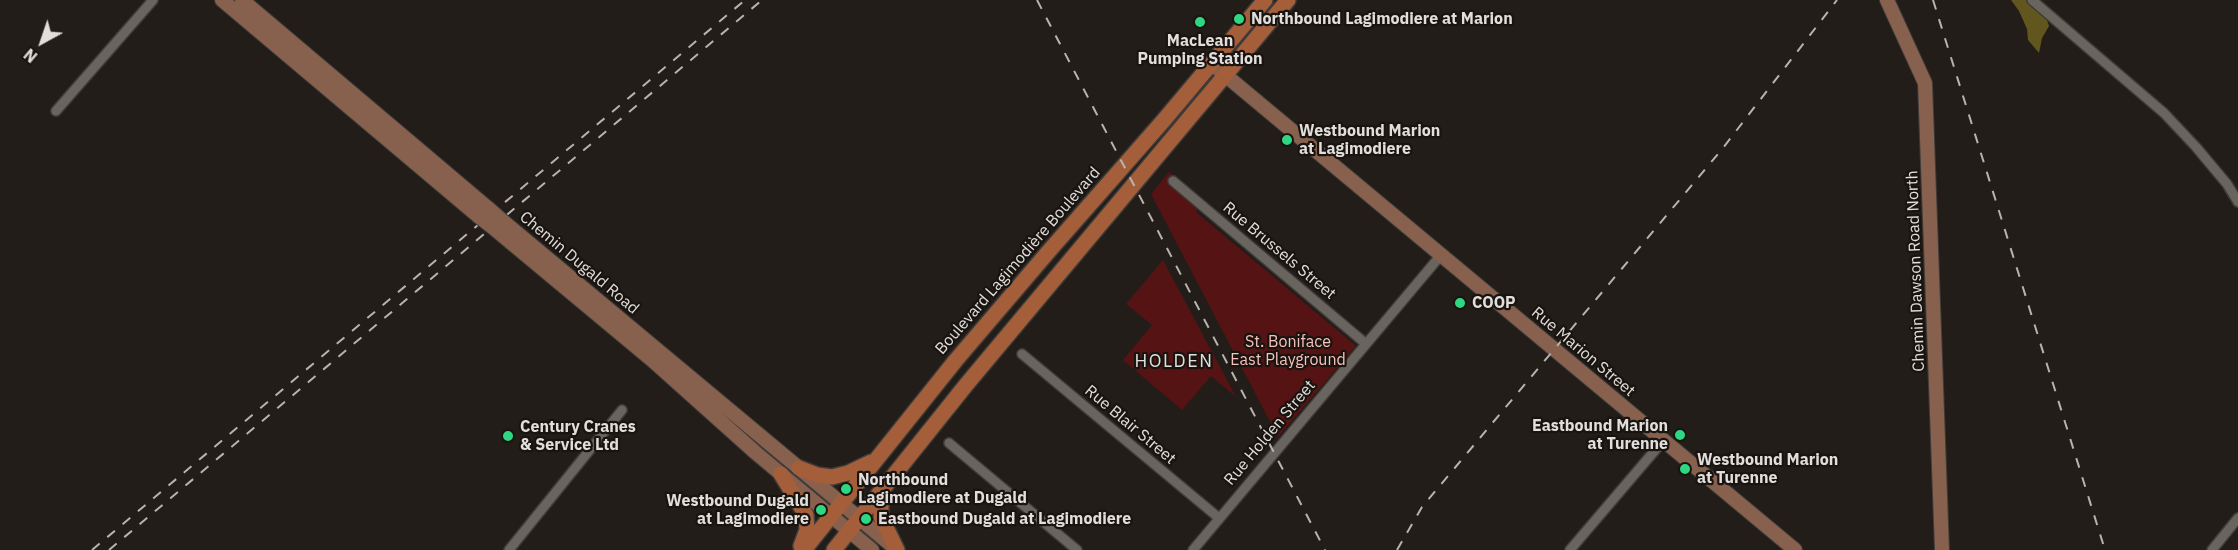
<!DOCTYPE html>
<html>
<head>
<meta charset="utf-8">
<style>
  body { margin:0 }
  #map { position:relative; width:2238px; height:550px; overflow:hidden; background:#221d19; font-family:"IBM Plex Sans",sans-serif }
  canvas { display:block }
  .north { position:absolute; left:12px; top:12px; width:60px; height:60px; -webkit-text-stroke:4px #191410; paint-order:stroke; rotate:220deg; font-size:16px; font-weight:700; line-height:24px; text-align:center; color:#e1dedb }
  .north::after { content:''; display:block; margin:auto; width:21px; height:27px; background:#e1dedb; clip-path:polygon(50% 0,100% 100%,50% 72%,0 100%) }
</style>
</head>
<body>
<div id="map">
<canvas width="2238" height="550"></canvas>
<div class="north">N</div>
</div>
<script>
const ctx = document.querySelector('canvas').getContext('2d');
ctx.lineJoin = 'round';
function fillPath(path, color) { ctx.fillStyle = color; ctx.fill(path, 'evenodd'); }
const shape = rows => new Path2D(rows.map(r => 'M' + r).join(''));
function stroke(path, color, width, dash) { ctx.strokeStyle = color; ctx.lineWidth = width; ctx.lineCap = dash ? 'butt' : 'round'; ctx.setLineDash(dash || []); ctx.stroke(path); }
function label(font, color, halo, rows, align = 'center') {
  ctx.font = font + ' "IBM Plex Sans",sans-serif'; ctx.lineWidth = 4.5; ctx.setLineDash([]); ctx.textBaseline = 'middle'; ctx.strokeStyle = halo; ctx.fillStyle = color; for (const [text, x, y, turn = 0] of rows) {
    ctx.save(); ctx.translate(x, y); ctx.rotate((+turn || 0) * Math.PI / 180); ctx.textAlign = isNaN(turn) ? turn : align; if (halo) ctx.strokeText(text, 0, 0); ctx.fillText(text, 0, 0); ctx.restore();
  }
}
fillPath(shape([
  [1169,172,1204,201,1196,212,1356,346,1278,437,1151,194],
  [1163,260,1236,397,1211,376,1182,410,1123,360,1152,325,1126,304]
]), '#561314');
fillPath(shape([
  [2011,0,2040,0,2049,26,2042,38,2039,53,2028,40,2027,29,2019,11]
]), '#61571e');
const street = shape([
  [2032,0,2164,113,2196,147,2227,184,2238,202],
  [56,111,153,0],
  [1173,181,1365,343],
  [1022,354,1219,518],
  [949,443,1077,550],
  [509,550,622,410],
  [1193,550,1441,255],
  [1570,550,1663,441],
  [2212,550,2238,518]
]);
const secondary = shape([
  [222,0,478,216],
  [242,0,488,208],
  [1887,0,1925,83,1942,550],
  [1212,64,1795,550],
  [505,223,896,549],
  [496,230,651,359,756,453,872,550]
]);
const primary = shape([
  [799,468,817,475,832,477,848,473,871,462],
  [781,474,806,515,807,530,801,546],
  [881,491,881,517,897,550],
  [804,550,956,360,1049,251,1164,120,1265,0],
  [834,550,966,385,1288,0]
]);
stroke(street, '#3e3b38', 12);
stroke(secondary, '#3e3b38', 16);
stroke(primary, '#3e3b38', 18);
stroke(street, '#6a645f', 9);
stroke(secondary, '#87614d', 14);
stroke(primary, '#a55e3a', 15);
stroke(shape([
  [1037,0,1325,550],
  [1933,0,2105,550],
  [92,550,745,0],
  [109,550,762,0],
  [1397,550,1422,507,1723,148,1837,0]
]), '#b7b3b0', 2, [10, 10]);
const secondaryBridge = shape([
  [488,208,505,223],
  [478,216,496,230]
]);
stroke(secondaryBridge, '#3e3b38', 16, []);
stroke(secondaryBridge, '#87614d', 14);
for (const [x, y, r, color] of [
  [1239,19,6,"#2ed883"],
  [1200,22,6,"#2ed883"],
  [1287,140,6,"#2ed883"],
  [1460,303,6,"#2ed883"],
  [1680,435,6,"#2ed883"],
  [508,436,6,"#2ed883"],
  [1685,469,6,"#2ed883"],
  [846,489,6,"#2ed883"],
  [821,510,6,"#2ed883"],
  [866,519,6,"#2ed883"]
]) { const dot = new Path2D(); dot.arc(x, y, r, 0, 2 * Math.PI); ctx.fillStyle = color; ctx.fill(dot); stroke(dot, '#191410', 2); }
label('bold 16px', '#e1dedb', '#191410', [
  ["Northbound Lagimodiere at Marion",1251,19],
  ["MacLean",1200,41,"center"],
  ["Pumping Station",1200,59,"center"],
  ["Westbound Marion",1299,131],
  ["at Lagimodiere",1299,149],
  ["COOP",1472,303],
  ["Eastbound Marion",1668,426,"right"],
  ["at Turenne",1668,444,"right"],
  ["Century Cranes",520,427],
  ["& Service Ltd",520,445],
  ["Westbound Marion",1697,460],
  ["at Turenne",1697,478],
  ["Northbound",858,480],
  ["Lagimodiere at Dugald",858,498],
  ["Westbound Dugald",809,501,"right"],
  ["at Lagimodiere",809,519,"right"],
  ["Eastbound Dugald at Lagimodiere",878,519]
], 'left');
label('16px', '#e1dedb', '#191410', [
  ["Rue Brussels Street",1279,251,40],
  ["Boulevard Lagimodière Boulevard",1018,261,-49],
  ["Chemin Dugald Road",579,263,40],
  ["Chemin Dawson Road North",1916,271,-92],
  ["Rue Marion Street",1583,352,40],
  ["Rue Blair Street",1130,425,40],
  ["Rue Holden Street",1270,433,-50]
]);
label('16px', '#f7c1bc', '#191410', [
  ["St. Boniface",1288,342],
  ["East Playground",1288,360]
]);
ctx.letterSpacing = '1.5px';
label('18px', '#e1dedb', '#191410', [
  ["HOLDEN",1174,362]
]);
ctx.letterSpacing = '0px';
</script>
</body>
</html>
